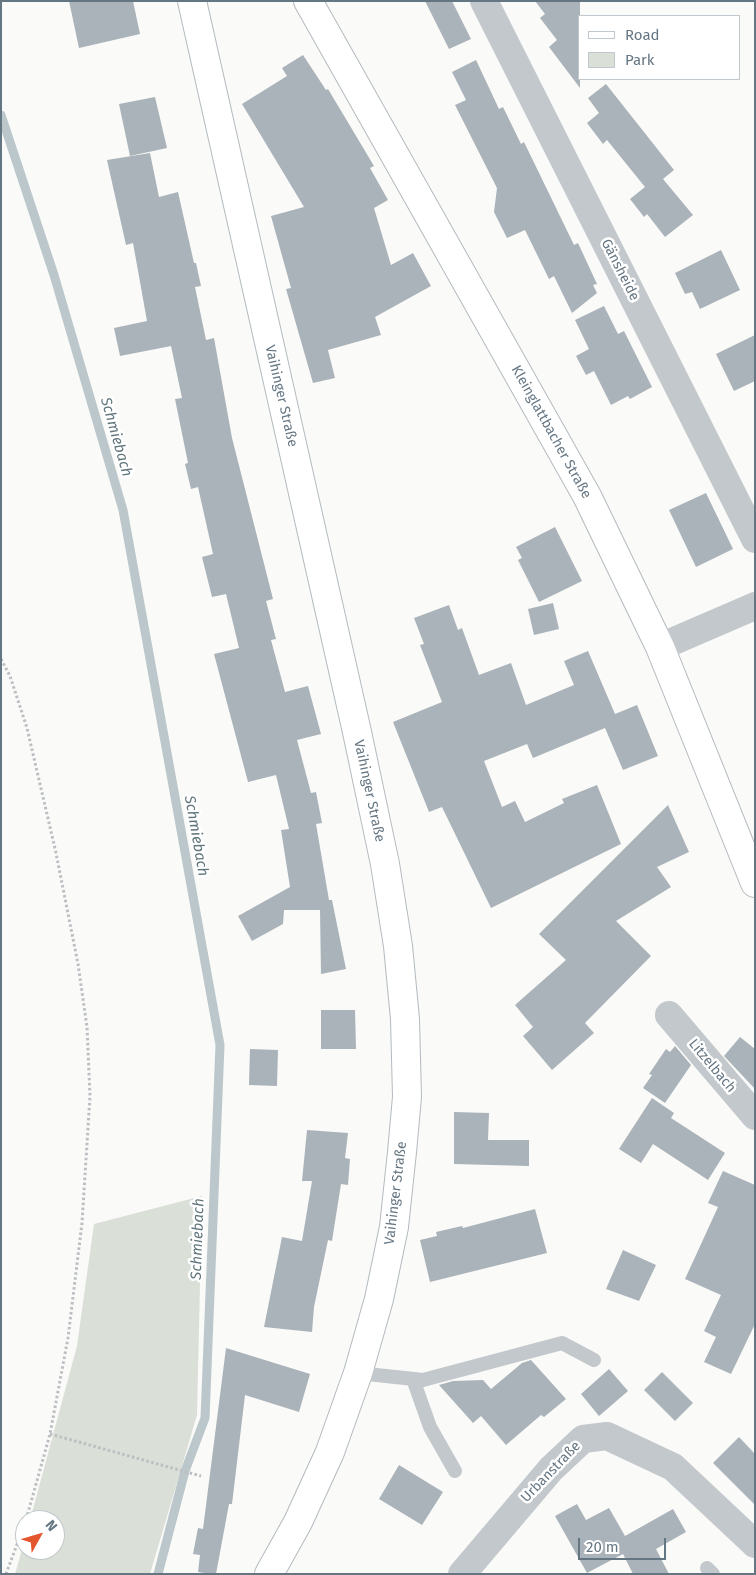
<!DOCTYPE html>
<html>
<head>
<meta charset="utf-8">
<style>
  body { margin:0 }
  #map { position:relative; width:756px; height:1575px; overflow:hidden; background:#fafaf8; font-family:"Fira Sans",sans-serif }
  canvas { display:block }
  .frame { position:absolute; inset:0; border:2px solid #657683; pointer-events:none }
  .legend { position:absolute; left:578px; top:15px; width:162px; height:65px; box-sizing:border-box; background:#fff; border:1px solid #c1c8cd; margin:0; padding:6px 9px; list-style:none; font-size:15px; color:#657683 }
  .legend li { display:flex; align-items:center; gap:10px; height:25px }
  .legend b { width:25px; border:1px solid #c1c8cd }
  .north { position:absolute; left:15px; top:1510px; width:50px; height:50px; box-sizing:border-box; background:#fff; border:1px solid #c1c8cd; border-radius:50%; rotate:51deg; font-size:14px; font-weight:700; line-height:20px; text-align:center; color:#657683 }
  .north::after { content:''; display:block; margin:auto; width:18px; height:22px; background:#e4572e; clip-path:polygon(50% 0,100% 100%,50% 72%,0 100%) }
  .scale { position:absolute; left:578px; top:1538px; width:88px; height:22px; box-sizing:border-box; border:2px solid #657683; border-top:0; padding-left:6px; font-size:15px; line-height:18px; white-space:nowrap; color:#657683; -webkit-text-stroke:4px #fff; paint-order:stroke }
</style>
</head>
<body>
<div id="map">
<canvas width="756" height="1575"></canvas>
<div class="frame"></div>
<ul class="legend">
<li><b style="height:6px;background:#fff"></b>Road</li>
<li><b style="height:14px;background:#dadfd7"></b>Park</li>
</ul>
<div class="north">N</div>
<div class="scale">20 m</div>
</div>
<script>
const ctx = document.querySelector('canvas').getContext('2d');
ctx.lineJoin = 'round';
function fillPath(path, color) { ctx.fillStyle = color; ctx.fill(path, 'evenodd'); }
const shape = rows => new Path2D(rows.map(r => 'M' + r).join(''));
function stroke(path, color, width, dash) { ctx.strokeStyle = color; ctx.lineWidth = width; ctx.lineCap = dash ? 'butt' : 'round'; ctx.setLineDash(dash || []); ctx.stroke(path); }
function label(font, color, halo, rows, align = 'center') {
  ctx.font = font + ' "Fira Sans",sans-serif'; ctx.lineWidth = 5; ctx.setLineDash([]); ctx.textBaseline = 'middle'; ctx.strokeStyle = halo; ctx.fillStyle = color; for (const [text, x, y, turn = 0] of rows) {
    ctx.save(); ctx.translate(x, y); ctx.rotate((+turn || 0) * Math.PI / 180); ctx.textAlign = isNaN(turn) ? turn : align; if (halo) ctx.strokeText(text, 0, 0); ctx.fillText(text, 0, 0); ctx.restore();
  }
}
fillPath(shape([
  [202,1196,197,1415,150,1574,15,1574,25,1539,25,1550,55,1550,55,1520,30,1520,77,1346,94,1224]
]), '#dadfd7');
stroke(shape([
  [1,115,54,275,123,510,220,1045,205,1418,185,1471,158,1574]
]), '#bbc7cb', 9);
fillPath(shape([
  [69,1,133,1,140,34,79,48],
  [425,1,452,1,471,39,449,49],
  [535,1,580,1,580,88,549,47,557,40,540,18,545,14],
  [303,55,326,90,328,89,374,166,370,168,388,200,374,208,391,265,413,253,431,286,375,317,381,335,328,350,335,378,313,383,286,289,291,288,271,216,304,207,242,104,287,76,282,68],
  [476,60,499,109,503,107,521,144,524,142,574,245,578,243,597,284,593,285,597,293,572,313,554,276,549,279,525,230,507,238,494,212,497,188,455,105,466,100,452,72],
  [606,84,674,170,663,179,693,215,665,237,647,214,644,217,630,199,645,187,607,140,603,144,587,123,599,113,588,98],
  [155,97,167,148,130,156,119,104],
  [150,153,159,197,178,192,194,263,196,263,201,286,195,287,206,340,214,338,232,438,273,599,266,601,276,639,271,640,285,692,308,686,321,734,297,740,311,793,316,792,322,823,316,824,329,900,332,900,346,969,321,974,320,910,284,910,283,924,252,941,238,916,290,887,281,830,289,829,276,775,248,782,214,654,239,648,226,594,212,597,202,557,213,554,198,487,191,489,185,464,188,463,175,399,182,398,171,346,120,356,114,328,147,321,133,243,126,245,107,160],
  [721,250,740,290,700,309,692,292,685,294,675,273],
  [604,306,618,334,624,331,652,387,630,399,628,396,611,405,594,371,586,375,576,356,589,349,575,320],
  [755,335,755,381,734,391,716,354],
  [706,493,733,549,696,567,669,510],
  [555,527,582,581,539,602,518,560,522,558,516,547],
  [553,603,559,629,534,635,528,609],
  [449,605,458,630,462,628,479,675,511,663,526,705,574,685,564,661,588,651,615,714,637,705,658,756,623,770,605,728,533,758,527,744,484,761,502,807,515,801,525,822,564,803,562,799,597,785,621,844,491,908,442,807,429,812,393,722,442,702,420,645,424,644,414,618],
  [668,805,689,852,657,867,671,887,616,921,651,956,585,1023,594,1033,552,1070,523,1036,533,1027,515,1005,566,960,539,934],
  [321,1010,355,1010,356,1049,321,1049],
  [740,1037,755,1049,755,1089,724,1056],
  [675,1046,691,1065,665,1103,643,1088,652,1075,649,1074,666,1049,670,1052],
  [250,1049,278,1050,277,1086,249,1085],
  [652,1098,674,1113,671,1118,725,1153,708,1180,653,1144,641,1163,619,1149],
  [454,1112,489,1113,488,1140,529,1140,529,1166,454,1164],
  [307,1130,348,1133,345,1158,350,1159,348,1185,341,1184,332,1241,328,1240,314,1307,312,1332,264,1327,282,1237,302,1241,312,1181,302,1181],
  [723,1171,755,1185,755,1324,731,1374,704,1362,716,1337,704,1331,721,1295,685,1279,718,1207,708,1203],
  [535,1209,547,1253,430,1282,420,1240,437,1236,436,1232,462,1226,463,1228],
  [623,1250,656,1265,639,1301,606,1289],
  [226,1348,310,1374,299,1412,245,1395,232,1504,229,1504,216,1574,211,1574,198,1572,200,1555,193,1554,198,1528,203,1529],
  [531,1360,566,1399,544,1417,541,1415,506,1445,481,1416,473,1423,439,1385,453,1381,483,1380,491,1389,522,1363],
  [609,1369,628,1391,599,1416,581,1394],
  [662,1372,693,1403,675,1421,644,1390],
  [739,1437,755,1454,755,1505,713,1463],
  [399,1465,443,1492,422,1525,379,1499],
  [577,1504,586,1520,609,1508,625,1536,673,1509,686,1532,656,1549,669,1574,633,1574,623,1554,587,1573,555,1516]
]), '#aab3b9');
const secondary = shape([
  [192,1,357,732,385,864,398,946,405,1019,407,1097,402,1152,394,1227,379,1299,358,1373,330,1452,298,1522,269,1574],
  [308,1,587,496,660,647,755,883]
]);
stroke(secondary, '#b3babf', 30);
stroke(shape([
  [1,659,10,676,27,728,56,853,78,964,87,1027,90,1096,82,1223,68,1338,50,1434,26,1520],
  [50,1434,201,1476],
  [6,1574,25,1523]
]), '#bbbfc2', 3, [2.5, 2.5]);
stroke(shape([
  [358,1373,423,1380,562,1343,594,1360],
  [413,1379,430,1427,455,1471],
  [707,1568,713,1574]
]), '#c3c8cc', 14);
stroke(shape([
  [484,1,755,539],
  [660,647,755,606],
  [669,1015,755,1116],
  [462,1574,551,1469,583,1439,607,1436,673,1467,755,1544]
]), '#c3c8cc', 28);
stroke(secondary, '#fff', 28);
label('14px', '#657683', '#fff', [
  ["Gänsheide",620,270,63],
  ["Vaihinger Straße",281,396,77],
  ["Kleinglattbacher Straße",551,432,61],
  ["Vaihinger Straße",369,791,78],
  ["Litzelbach",712,1066,50],
  ["Vaihinger Straße",396,1193,-83],
  ["Urbanstraße",551,1472,-46]
]);
label('italic 15px', '#60757c', '#fff', [
  ["Schmiebach",116,437,74],
  ["Schmiebach",196,836,80],
  ["Schmiebach",198,1239,-88]
]);
</script>
</body>
</html>
